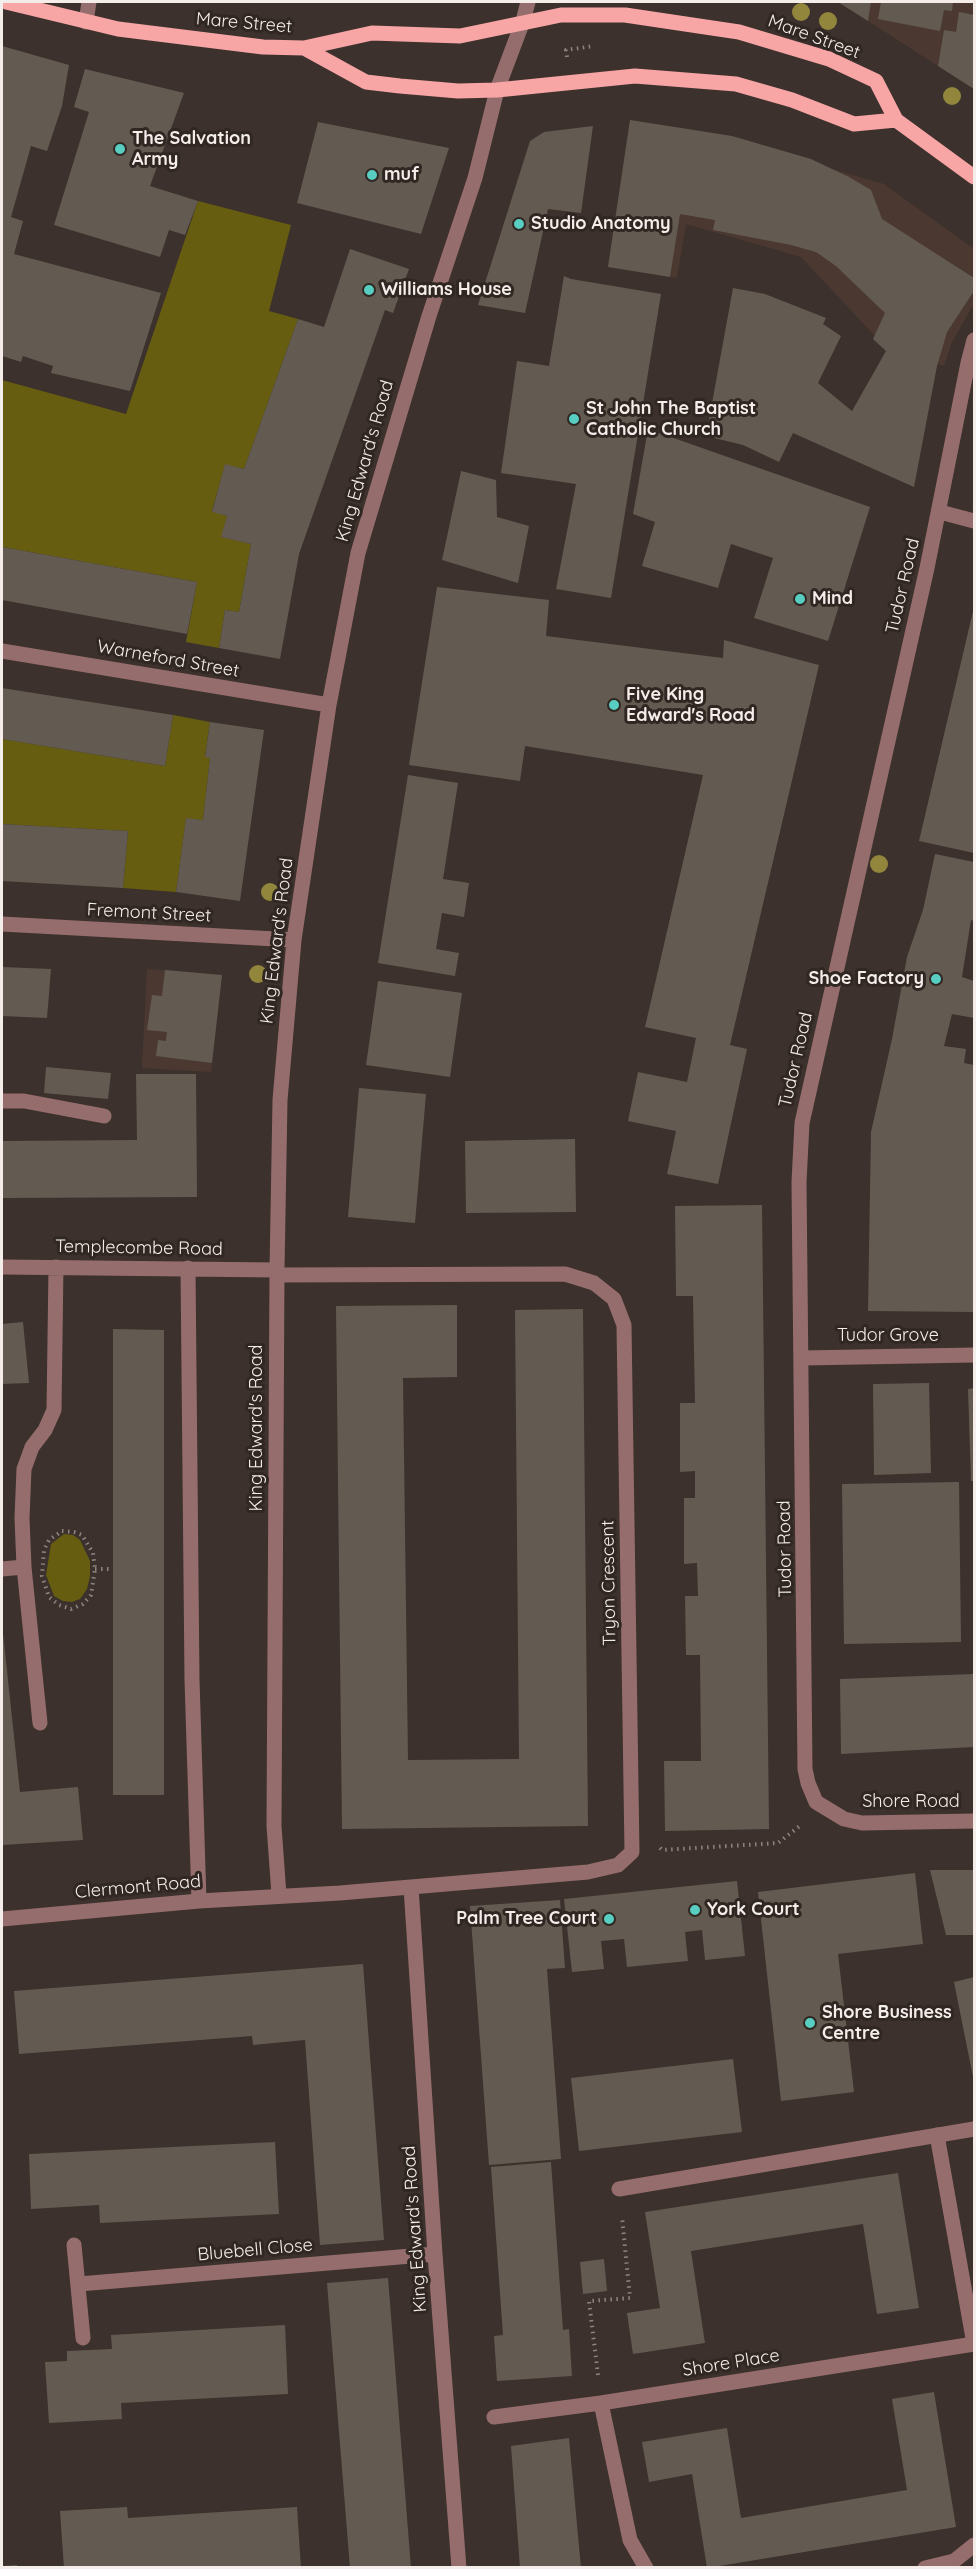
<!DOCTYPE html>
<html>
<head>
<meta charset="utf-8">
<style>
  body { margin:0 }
  #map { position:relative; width:976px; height:2569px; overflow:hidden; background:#3c312c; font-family:Quicksand,sans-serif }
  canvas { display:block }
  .frame { position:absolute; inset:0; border:3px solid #f4edea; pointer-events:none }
</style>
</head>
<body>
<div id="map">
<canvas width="976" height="2569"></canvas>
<div class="frame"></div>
</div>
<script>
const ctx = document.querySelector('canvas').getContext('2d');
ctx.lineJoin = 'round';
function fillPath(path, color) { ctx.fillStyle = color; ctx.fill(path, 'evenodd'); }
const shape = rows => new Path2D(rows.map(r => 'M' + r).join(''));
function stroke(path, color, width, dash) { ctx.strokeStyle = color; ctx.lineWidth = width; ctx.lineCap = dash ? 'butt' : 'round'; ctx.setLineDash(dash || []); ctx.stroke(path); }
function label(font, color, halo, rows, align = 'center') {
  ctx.font = font + ' Quicksand,sans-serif'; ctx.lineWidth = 6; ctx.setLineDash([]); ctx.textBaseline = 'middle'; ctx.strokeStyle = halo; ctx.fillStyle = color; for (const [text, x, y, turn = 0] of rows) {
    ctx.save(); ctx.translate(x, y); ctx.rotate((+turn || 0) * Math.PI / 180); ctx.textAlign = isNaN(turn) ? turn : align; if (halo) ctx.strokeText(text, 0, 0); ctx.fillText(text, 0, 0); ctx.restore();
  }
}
fillPath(shape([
  [838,2,974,2,974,89,868,21],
  [630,120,695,130,884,184,974,249,974,304,952,342,944,366,888,350,801,257,686,224,677,278,608,267],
  [147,969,222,975,211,1072,142,1068]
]), '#4b3931');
fillPath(shape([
  [198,201,291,225,269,311,298,319,244,469,225,465,212,511,227,516,222,537,251,544,239,612,225,610,219,648,186,642,197,582,2,547,2,380,126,414],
  [173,715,210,722,205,756,210,758,203,820,186,819,176,892,123,888,128,831,2,824,2,739,165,766],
  [64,1534,73,1535,80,1540,90,1561,90,1576,87,1589,80,1599,72,1602,63,1601,54,1596,46,1575,51,1544]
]), '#665d10');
fillPath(shape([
  [838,2,871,2,868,21],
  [881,2,953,2,952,11,944,10,940,31,878,19],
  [959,12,974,15,974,89,938,66,944,30,956,32],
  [2,46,69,65,62,106,47,151,31,146,11,217,23,221,14,254,161,293,130,391,51,373,53,366,23,356,21,362,2,356],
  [85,69,184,93,150,186,198,201,185,235,169,230,160,257,54,225,89,112,74,107],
  [630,120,732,136,811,159,849,177,871,190,882,219,974,278,974,291,947,332,937,366,914,487,793,433,779,462,743,445,706,436,733,288,765,294,826,318,823,324,841,336,818,383,852,411,886,351,873,339,885,313,836,266,816,252,791,245,713,230,715,220,680,214,670,277,608,267],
  [318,122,449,148,421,234,297,203],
  [593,126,581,213,548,209,525,313,478,305,530,141,544,132],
  [350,249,409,269,393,313,385,310,299,554,280,659,219,648,225,610,239,612,251,544,221,537,227,516,212,512,225,464,244,469,298,319,324,327],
  [564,276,571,279,661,294,611,598,556,589,576,484,501,473,517,361,549,366],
  [648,429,870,507,828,641,754,618,773,558,731,544,718,588,642,566,655,522,633,514],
  [461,471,496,480,497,517,529,526,518,583,442,560],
  [2,547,197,582,187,634,2,600],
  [437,587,549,600,546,636,723,658,724,640,819,665,730,1045,747,1049,718,1184,667,1174,676,1131,628,1121,638,1072,687,1082,696,1038,645,1027,703,775,525,746,520,781,409,765],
  [974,607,974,853,919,841],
  [2,688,173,715,165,766,2,739],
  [210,722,264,730,240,901,176,892,186,818,203,820,210,758,205,757],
  [408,775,458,783,443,879,469,883,464,917,442,913,436,949,459,953,455,976,378,963],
  [2,824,128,831,123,888,2,881],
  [935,854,974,862,974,921,971,920,962,977,974,981,974,1018,952,1014,944,1046,966,1049,964,1063,974,1065,974,1312,868,1311,871,1132,892,1039,907,957,923,910],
  [2,967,51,969,47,1018,2,1016],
  [165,970,222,975,212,1063,156,1056,158,1040,166,1041,167,1032,147,1030,152,995,162,996],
  [378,981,462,993,450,1077,366,1065],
  [46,1067,111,1073,108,1099,44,1093],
  [136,1074,196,1074,197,1197,2,1198,2,1141,137,1140],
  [359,1088,426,1094,415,1223,348,1217],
  [575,1139,576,1212,466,1213,465,1141],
  [762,1205,769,1829,665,1831,664,1761,701,1761,700,1655,686,1655,685,1596,698,1596,697,1563,684,1564,684,1498,695,1498,695,1471,680,1472,680,1403,695,1403,693,1296,676,1296,675,1206],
  [457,1305,457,1377,403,1378,408,1760,519,1759,515,1310,583,1309,588,1826,342,1829,336,1306],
  [23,1322,29,1383,2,1384,2,1324],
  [113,1329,164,1330,164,1795,113,1795],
  [929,1383,931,1473,874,1475,873,1384],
  [974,1388,974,1481,971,1481,968,1389],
  [959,1482,961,1642,844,1644,842,1484],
  [2,1624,20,1792,78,1787,83,1840,2,1845],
  [974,1674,974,1747,841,1754,840,1679],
  [930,1870,974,1870,974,1935,946,1935],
  [915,1873,923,1944,838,1954,854,2092,781,2101,758,1892],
  [737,1881,745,1956,705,1960,702,1930,685,1932,688,1961,627,1967,624,1939,601,1941,604,1969,572,1972,564,1899],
  [560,1900,565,1968,547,1969,561,2159,489,2165,470,1906],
  [363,1964,384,2240,320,2245,305,2040,253,2045,252,2036,19,2054,14,1991],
  [974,1977,974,2077,973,2077,954,1982],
  [733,2059,742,2132,579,2151,571,2078],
  [275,2142,279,2214,100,2223,99,2205,31,2209,29,2154],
  [551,2162,563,2330,569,2329,572,2376,497,2381,494,2336,503,2335,491,2167],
  [898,2173,919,2308,877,2314,863,2224,691,2251,705,2343,633,2354,627,2313,660,2308,645,2212],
  [604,2259,607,2291,583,2294,580,2262],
  [388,2278,411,2568,350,2568,327,2283],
  [285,2325,288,2394,121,2403,122,2419,49,2423,45,2362,67,2361,67,2351,112,2349,111,2335],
  [934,2392,956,2527,707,2568,692,2474,649,2482,642,2442,727,2428,741,2518,907,2490,892,2399],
  [569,2438,581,2568,520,2568,511,2446],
  [127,2507,128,2518,297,2507,301,2568,64,2568,60,2511],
  [17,2565,17,2568,2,2568,2,2566]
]), '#635b51');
stroke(shape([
  [567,57,566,50,594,46],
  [62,1531,74,1532,82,1535,93,1553,95,1569,91,1595,83,1604,71,1609,59,1605,49,1597,42,1576,44,1550,49,1540,62,1531],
  [95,1569,113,1569],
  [660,1848,662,1850,778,1843,801,1825],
  [598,2375,589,2301,630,2298,622,2217]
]), '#8e8581', 4, [1.5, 4.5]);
stroke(shape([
  [86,22,89,2],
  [974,340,968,363,927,568,802,1123,799,1182,805,1769,808,1783,816,1802,844,1819,862,1823,974,1821],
  [940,512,974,521],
  [2,651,329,705],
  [2,924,294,940],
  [2,1101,24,1101,104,1116],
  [2,1267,277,1270],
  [188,1268,192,1680,199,1901],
  [802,1358,974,1355],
  [2,1569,24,1567],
  [40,1723,24,1567,22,1518,24,1469,32,1447,45,1430,54,1410,56,1267],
  [411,1887,435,2254,459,2568],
  [279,1895,274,1826,277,1270,280,1100,294,940,329,705,358,553,429,316,475,178,497,90,523,21,528,2],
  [2,1919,199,1901,340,1893,588,1872,618,1865,632,1852,624,1325,614,1299,594,1283,565,1274,277,1275],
  [937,2135,974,2344],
  [619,2189,974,2129],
  [74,2245,83,2338],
  [79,2284,435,2254],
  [601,2403,630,2540,646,2568],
  [494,2417,601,2403,974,2344],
  [925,2568,954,2561,974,2545]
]), '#966d6d', 15);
stroke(shape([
  [6,2,118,29,263,47,304,48,372,33,460,36,561,15,625,15,739,32,829,59,876,81,896,120,974,177],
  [304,48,366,82,400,86,458,91,497,90,635,76,736,84,792,100,854,124,896,120]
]), '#f8a5a5', 15);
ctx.fillStyle = '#92853c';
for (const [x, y] of [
  [801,12],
  [828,21],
  [952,96],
  [879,864],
  [270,892],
  [258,974]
]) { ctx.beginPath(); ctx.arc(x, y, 9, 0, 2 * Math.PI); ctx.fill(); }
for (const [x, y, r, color] of [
  [120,149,6,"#57cec1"],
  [372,175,6,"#57cec1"],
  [519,224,6,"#57cec1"],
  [369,290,6,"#57cec1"],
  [574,419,6,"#57cec1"],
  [800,599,6,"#57cec1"],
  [614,705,6,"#57cec1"],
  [936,979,6,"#57cec1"],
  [695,1910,6,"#57cec1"],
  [609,1919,6,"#57cec1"],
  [810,2023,6,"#57cec1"]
]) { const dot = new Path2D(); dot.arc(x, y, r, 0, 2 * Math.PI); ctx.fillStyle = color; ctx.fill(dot); stroke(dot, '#312722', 2); }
label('18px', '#f4edea', '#312722', [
  ["Mare Street",244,23,5],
  ["Mare Street",814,37,20],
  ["King Edward's Road",365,461,-74],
  ["Tudor Road",903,586,-77],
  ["Warneford Street",168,659,10],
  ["Fremont Street",149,913,3],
  ["King Edward's Road",277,941,-83],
  ["Tudor Road",796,1060,-77],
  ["Templecombe Road",139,1248,1],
  ["Tudor Grove",888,1336],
  ["King Edward's Road",257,1428,-90],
  ["Tudor Road",785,1549,-91],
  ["Tryon Crescent",609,1583,-91],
  ["Shore Road",911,1802],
  ["Clermont Road",138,1887,-5],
  ["King Edward's Road",415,2229,-94],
  ["Bluebell Close",255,2250,-5],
  ["Shore Place",731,2363,-9]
]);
label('bold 18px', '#f4edea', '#312722', [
  ["The Salvation",132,139],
  ["Army",132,160],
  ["muf",384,175],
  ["Studio Anatomy",531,224],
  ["Williams House",381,290],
  ["St John The Baptist",586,409],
  ["Catholic Church",586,430],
  ["Mind",812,599],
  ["Five King",626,695],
  ["Edward's Road",626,716],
  ["Shoe Factory",924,979,"right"],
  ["York Court",707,1910],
  ["Palm Tree Court",597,1919,"right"],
  ["Shore Business",822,2013],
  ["Centre",822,2034]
], 'left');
</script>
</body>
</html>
